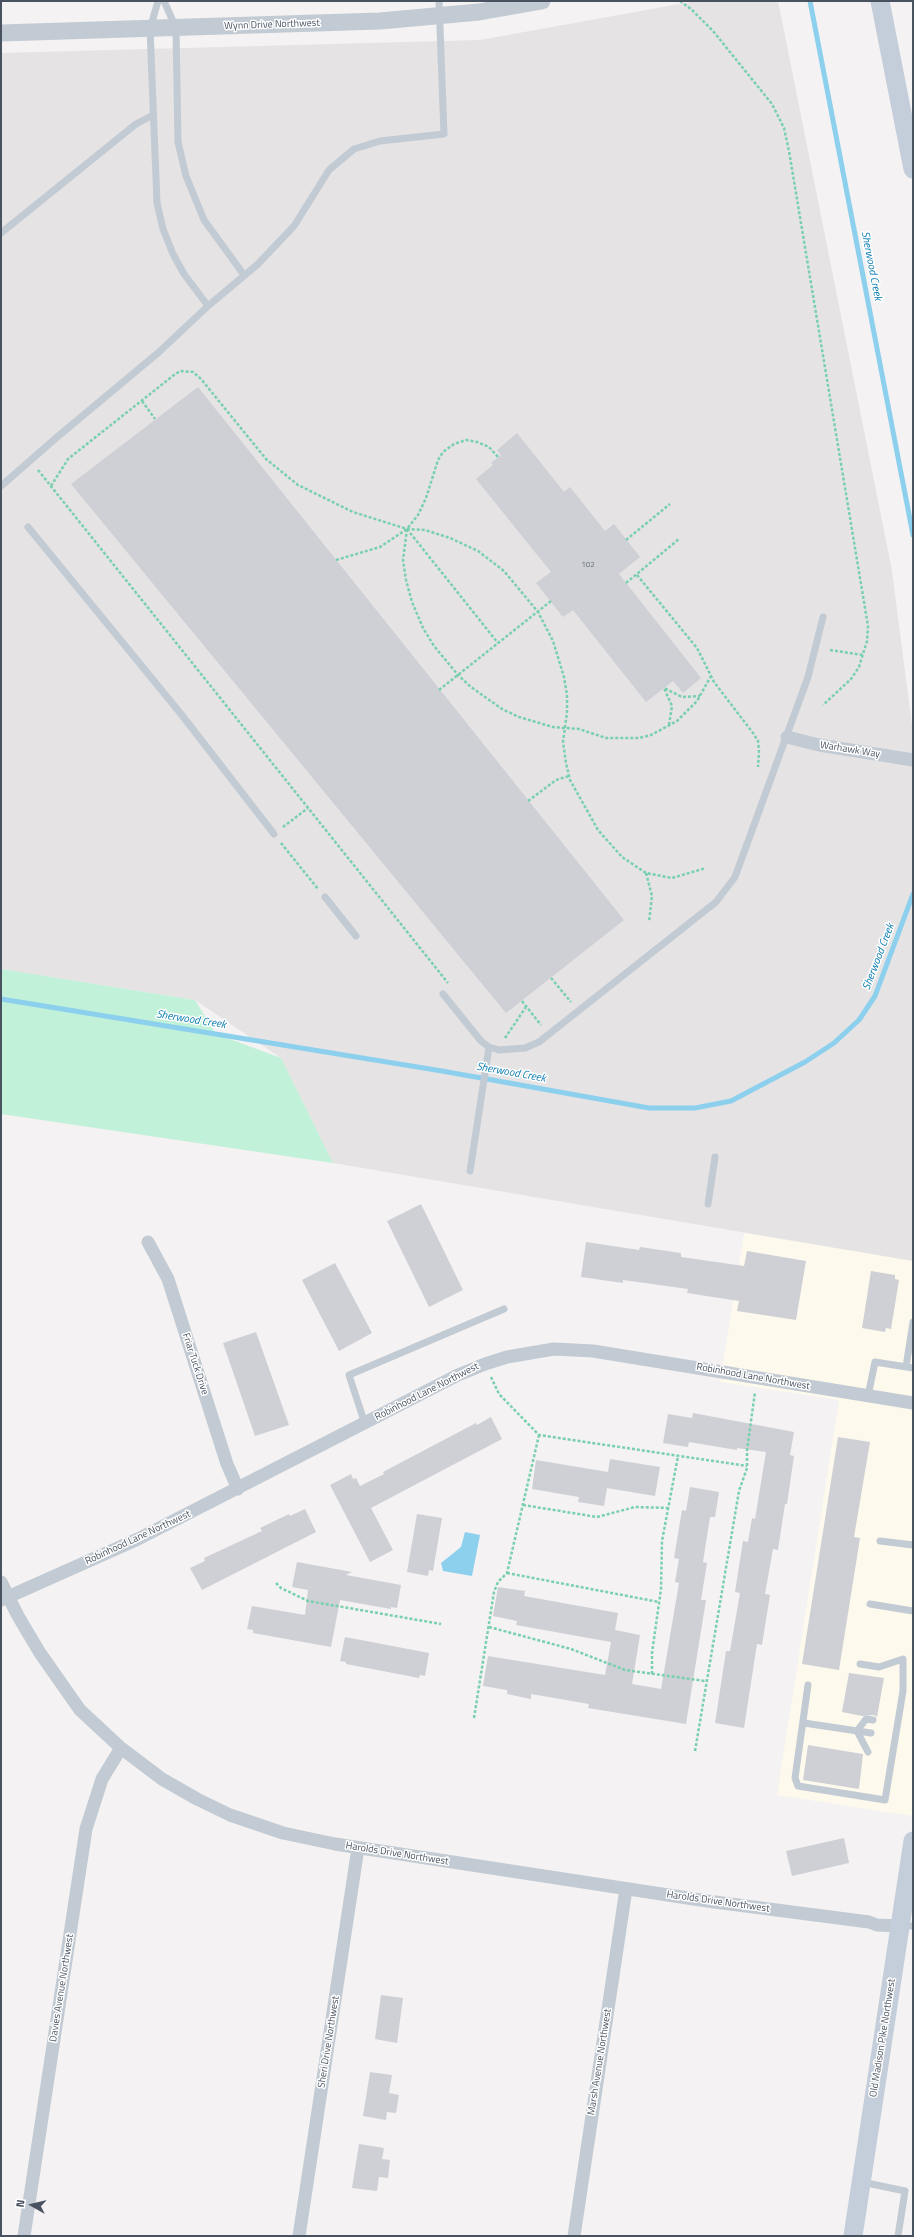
<!DOCTYPE html>
<html>
<head>
<meta charset="utf-8">
<style>
  body { margin:0 }
  #map { position:relative; width:914px; height:2237px; overflow:hidden; background:#f4f2f2; font-family:"Titillium Web",sans-serif }
  canvas { display:block }
  .frame { position:absolute; inset:0; border:2px solid #495260; pointer-events:none }
  .north { position:absolute; left:12px; top:2185px; width:40px; height:40px; -webkit-text-stroke:3px #fff; paint-order:stroke; rotate:278deg; font-size:11px; font-weight:700; line-height:16px; text-align:center; color:#495260 }
  .north::after { content:''; display:block; margin:auto; width:14px; height:18px; background:#495260; clip-path:polygon(50% 0,100% 100%,50% 72%,0 100%) }
</style>
</head>
<body>
<div id="map">
<canvas width="914" height="2237"></canvas>
<div class="frame"></div>
<div class="north">N</div>
</div>
<script>
const ctx = document.querySelector('canvas').getContext('2d');
ctx.lineJoin = 'round';
function fillPath(path, color) { ctx.fillStyle = color; ctx.fill(path, 'evenodd'); }
const shape = rows => new Path2D(rows.map(r => 'M' + r).join(''));
function stroke(path, color, width, dash) { ctx.strokeStyle = color; ctx.lineWidth = width; ctx.lineCap = dash ? 'butt' : 'round'; ctx.setLineDash(dash || []); ctx.stroke(path); }
function label(font, color, halo, rows, align = 'center') {
  ctx.font = font + ' "Titillium Web",sans-serif'; ctx.lineWidth = 3; ctx.setLineDash([]); ctx.textBaseline = 'middle'; ctx.strokeStyle = halo; ctx.fillStyle = color; for (const [text, x, y, turn = 0] of rows) {
    ctx.save(); ctx.translate(x, y); ctx.rotate((+turn || 0) * Math.PI / 180); ctx.textAlign = isNaN(turn) ? turn : align; if (halo) ctx.strokeText(text, 0, 0); ctx.fillText(text, 0, 0); ctx.restore();
  }
}
fillPath(shape([
  [744,1233,913,1261,913,1816,777,1795,839,1400,720,1382]
]), '#fdfaed');
fillPath(shape([
  [696,1,778,1,892,571,913,733,913,1261,333,1163,281,1058,195,1000,1,969,1,53,480,40]
]), '#e5e3e4');
fillPath(shape([
  [1,969,195,1000,216,1034,281,1058,333,1163,1,1114]
]), '#c1f1d9');
fillPath(shape([
  [465,1532,480,1535,472,1576,443,1571,441,1563,461,1547]
]), '#8dd0ee');
stroke(shape([
  [810,1,913,535],
  [1,999,442,1071,649,1108,695,1108,731,1101,805,1062,834,1043,859,1020,875,996,913,894]
]), '#8dd0ee', 5);
fillPath(shape([
  [198,387,624,920,506,1013,71,484],
  [517,433,564,492,570,487,605,531,614,524,640,557,619,574,701,678,683,693,673,681,646,702,573,610,563,617,536,583,551,572,476,479,493,465,491,463,501,455,497,450],
  [421,1204,463,1290,429,1307,387,1221],
  [586,1242,639,1250,640,1247,681,1253,681,1257,744,1266,747,1251,806,1261,796,1320,737,1311,739,1301,687,1293,688,1289,623,1280,623,1283,581,1277],
  [335,1263,372,1333,339,1351,302,1280],
  [871,1271,895,1275,895,1279,899,1280,891,1329,886,1328,885,1332,862,1328],
  [256,1332,289,1425,255,1436,223,1343],
  [693,1413,794,1432,790,1455,794,1456,787,1504,785,1504,778,1550,773,1549,765,1594,770,1595,762,1645,757,1644,744,1728,715,1723,726,1651,730,1651,740,1593,735,1592,743,1541,748,1542,752,1518,755,1519,766,1452,737,1448,737,1450,689,1442,688,1447,663,1443,668,1414,692,1418],
  [491,1417,502,1439,371,1508,393,1550,370,1562,330,1485,351,1474,353,1479,356,1478,360,1486,384,1474,383,1472,476,1423,477,1425],
  [838,1437,870,1442,854,1537,860,1538,839,1670,802,1664],
  [610,1459,660,1467,655,1496,607,1488,604,1506,578,1502,579,1497,532,1489,536,1460,608,1472],
  [690,1487,719,1492,715,1517,710,1517,703,1562,707,1563,701,1600,706,1600,686,1724,588,1708,589,1704,531,1694,531,1699,507,1694,507,1690,483,1686,488,1656,605,1675,611,1642,516,1625,517,1621,493,1616,498,1587,525,1591,524,1596,618,1613,615,1630,640,1635,632,1684,661,1689,679,1583,675,1582,679,1559,674,1558,682,1510,686,1511],
  [305,1509,316,1532,202,1590,190,1568,205,1561,204,1558,262,1531,260,1528,289,1514,290,1516],
  [417,1514,442,1518,433,1571,429,1570,428,1576,407,1572],
  [297,1562,352,1572,346,1575,401,1585,397,1608,391,1607,391,1609,340,1600,331,1647,253,1633,253,1630,247,1629,252,1606,305,1615,308,1590,292,1587],
  [345,1637,429,1653,425,1676,420,1675,419,1678,346,1664,346,1662,340,1661],
  [849,1673,884,1678,877,1717,874,1715,862,1716,842,1712],
  [808,1745,863,1754,859,1789,803,1780],
  [844,1838,849,1863,792,1876,786,1851],
  [381,1995,403,1998,397,2043,375,2039],
  [370,2072,392,2075,389,2093,399,2095,396,2113,387,2112,386,2120,363,2116],
  [359,2144,384,2148,382,2159,390,2160,388,2178,379,2177,377,2191,352,2188]
]), '#ced0d6');
stroke(shape([
  [680,1,691,9,713,31,772,104,784,128,789,151,868,626,867,641,859,667,851,679,823,705],
  [142,401,155,419],
  [38,470,448,983],
  [51,486,68,459,174,375,180,371,193,372,201,379,266,459,298,485,353,512,407,529,425,530,450,538,478,551,504,571,538,612,553,641,564,677,567,695,567,712,563,742,566,763,570,780,598,830,622,857,646,873,672,878,706,868],
  [407,529,403,560,406,580,412,602,423,628,434,646,458,675,471,687,502,709,519,717,553,727,579,729,606,738,639,738,651,735,677,721,697,701,711,676],
  [407,529,498,643],
  [626,540,670,504],
  [336,560,380,547,407,529,418,515,426,498,438,460,443,452,454,444,466,440,477,442,489,447,498,457],
  [637,575,697,648,714,682,753,733,758,741,759,752,758,767],
  [626,583,679,539],
  [830,650,863,655],
  [439,690,551,601],
  [669,725,672,706,664,688,682,697,700,696],
  [528,801,556,780,569,776],
  [283,827,308,808],
  [281,843,318,889],
  [646,873,652,896,649,922],
  [551,978,571,1002],
  [522,1001,541,1025],
  [505,1038,526,1007],
  [491,1377,499,1394,539,1435,747,1466],
  [523,1505,597,1517,635,1507,669,1508],
  [507,1573,659,1602],
  [276,1583,281,1588,308,1601,441,1624],
  [489,1627,571,1649,625,1670,705,1681],
  [652,1674,652,1653,661,1589,662,1541,678,1456],
  [474,1718,494,1592,498,1582,507,1573,539,1435],
  [695,1751,739,1491,747,1468,747,1450,755,1392]
]), '#78d0ae', 2.5, [3, 2]);
stroke(shape([
  [158,1,150,29,157,203,163,229,173,254,184,274,208,306],
  [164,1,176,28,178,142,186,176,204,220,244,275],
  [1,233,136,124,153,115],
  [1,486,56,438,159,352,208,306,258,264,294,226,329,170,354,149,380,141,444,134,439,1],
  [28,527,181,714,274,834],
  [325,897,356,936],
  [443,994,481,1041,489,1047,499,1050,525,1048,539,1042,716,902,735,877,808,677,823,617],
  [470,1171,489,1047],
  [708,1204,715,1157],
  [906,1367,913,1322],
  [868,1396,875,1362,913,1368],
  [365,1424,349,1375,504,1309],
  [880,1541,913,1545],
  [870,1604,913,1611],
  [808,1685,795,1778,798,1786,885,1800,903,1691,903,1659,879,1667,860,1664],
  [804,1723,871,1733],
  [868,1752,857,1731,866,1719,873,1720],
  [900,1926,913,1926],
  [862,2182,905,2191,898,2236]
]), '#c2cad3', 7);
stroke(shape([
  [787,737,819,745,913,760],
  [148,1242,168,1279,227,1464,238,1489],
  [1,1582,18,1616,40,1653,80,1710,121,1748,162,1779,197,1799,230,1815,283,1833,335,1844,707,1901,869,1922,877,1925,900,1926],
  [1,1600,138,1539,458,1375,485,1364,507,1357,554,1349,593,1351,913,1403],
  [24,2236,86,1829,102,1779,121,1748],
  [299,2236,358,1848],
  [574,2236,626,1889]
]), '#c2cad3', 13);
stroke(shape([
  [1,33,380,21,479,12,542,1]
]), '#c2cad3', 17);
stroke(shape([
  [880,1,913,169],
  [853,2236,913,1841]
]), '#c4cdda', 19);
label('8px', '#6a727e', null, [
  ["102",588,565]
]);
label('10px', '#495260', '#fff', [
  ["Wynn Drive Northwest",272,25,-2],
  ["Warhawk Way",850,750,9],
  ["Friar Tuck Drive",195,1364,72],
  ["Robinhood Lane Northwest",753,1377,10],
  ["Robinhood Lane Northwest",427,1392,-27],
  ["Robinhood Lane Northwest",138,1538,-25],
  ["Harolds Drive Northwest",397,1854,9],
  ["Harolds Drive Northwest",718,1902,8],
  ["Davies Avenue Northwest",62,1988,-81],
  ["Old Madison Pike Northwest",883,2038,-81],
  ["Sheri Drive Northwest",329,2042,-81],
  ["Marsh Avenue Northwest",600,2062,-81]
]);
label('italic 11px', '#0a7cb2', '#fff', [
  ["Sherwood Creek",871,266,79],
  ["Sherwood Creek",879,957,-69],
  ["Sherwood Creek",191,1020,9],
  ["Sherwood Creek",511,1073,10]
]);
</script>
</body>
</html>
